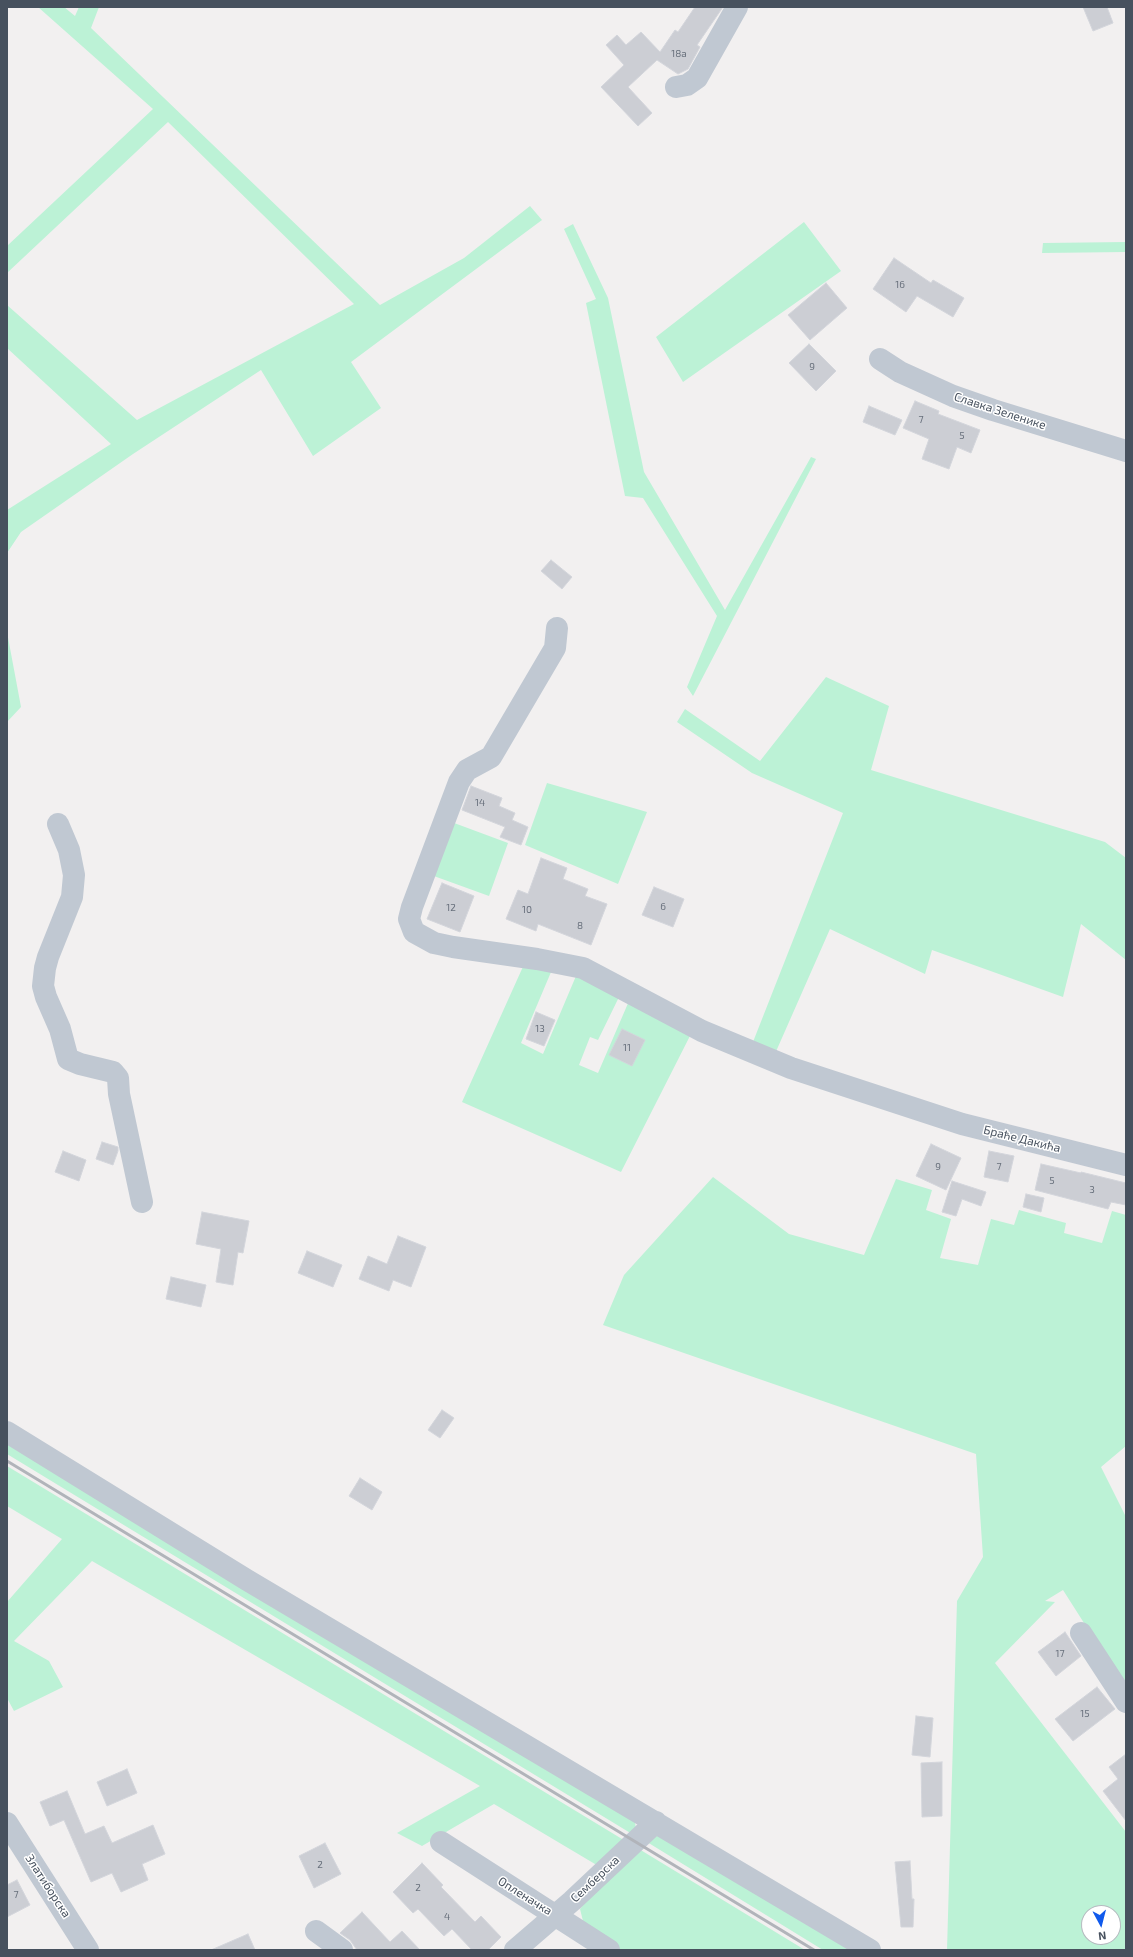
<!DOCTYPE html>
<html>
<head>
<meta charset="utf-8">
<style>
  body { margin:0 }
  #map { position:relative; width:1133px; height:1957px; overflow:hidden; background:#f2f0f0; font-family:"Exo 2",sans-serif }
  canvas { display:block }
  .frame { position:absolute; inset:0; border:8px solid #47515e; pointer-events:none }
  .north { position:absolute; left:1081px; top:1905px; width:40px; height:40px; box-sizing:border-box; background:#fff; border:1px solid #b5b9bf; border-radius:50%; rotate:173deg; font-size:11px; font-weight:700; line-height:16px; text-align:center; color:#47515e }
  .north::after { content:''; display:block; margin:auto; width:14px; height:18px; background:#105aec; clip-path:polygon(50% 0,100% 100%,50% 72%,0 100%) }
</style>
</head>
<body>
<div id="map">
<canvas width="1133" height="1957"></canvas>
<div class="frame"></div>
<div class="north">N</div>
</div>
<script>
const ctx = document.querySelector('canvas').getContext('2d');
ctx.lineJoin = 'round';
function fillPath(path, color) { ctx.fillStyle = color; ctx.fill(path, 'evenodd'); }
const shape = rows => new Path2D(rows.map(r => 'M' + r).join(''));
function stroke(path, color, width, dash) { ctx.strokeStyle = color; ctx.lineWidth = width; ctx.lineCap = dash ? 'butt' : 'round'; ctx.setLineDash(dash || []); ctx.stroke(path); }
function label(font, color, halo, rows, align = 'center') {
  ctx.font = font + ' "Exo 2",sans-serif'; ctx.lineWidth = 3; ctx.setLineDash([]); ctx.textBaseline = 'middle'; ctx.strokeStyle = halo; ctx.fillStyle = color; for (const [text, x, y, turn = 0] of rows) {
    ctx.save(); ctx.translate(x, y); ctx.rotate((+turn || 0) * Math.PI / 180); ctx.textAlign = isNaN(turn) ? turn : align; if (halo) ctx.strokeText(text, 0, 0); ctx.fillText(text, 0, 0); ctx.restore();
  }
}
fillPath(shape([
  [38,7,64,7,75,16,79,7,99,7,91,28,380,305,464,258,530,206,542,220,351,362,381,408,313,456,261,370,133,454,21,532,7,553,7,510,111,444,7,348,7,305,137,420,354,304,168,122,7,273,7,246,153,109],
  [804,222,841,271,683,382,656,337],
  [573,224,608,298,644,472,725,610,811,457,816,459,693,696,687,687,717,616,643,498,625,496,586,303,596,299,564,229],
  [1126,242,1126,252,1042,253,1043,243],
  [7,632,21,707,7,722],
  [826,677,889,706,871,770,1105,842,1126,858,1126,960,1081,924,1063,997,932,950,925,974,830,929,774,1056,751,1047,843,813,752,773,677,722,685,709,760,761],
  [547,783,647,812,618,884,525,845],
  [438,817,508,843,489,896,420,871],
  [526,960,554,965,521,1043,543,1054,576,976,619,997,598,1040,590,1037,579,1065,598,1073,629,1001,693,1030,621,1172,462,1102],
  [713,1177,789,1234,864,1255,896,1179,932,1190,926,1210,951,1219,940,1258,978,1265,991,1219,1014,1225,1019,1210,1066,1223,1064,1233,1102,1243,1112,1211,1126,1215,1126,1446,1101,1467,1126,1517,1126,1689,1063,1590,1045,1601,1055,1602,995,1663,1126,1832,1126,1950,947,1950,957,1601,983,1557,976,1454,603,1325,624,1275],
  [1089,1913,1113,1913,1113,1937,1089,1937],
  [7,1442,634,1818,636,1828,632,1834,7,1454],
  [7,1466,627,1842,600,1867,494,1804,422,1846,397,1833,480,1786,92,1561,14,1641,49,1661,63,1687,14,1711,7,1698,7,1602,62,1539,7,1506],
  [657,1832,853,1950,823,1950,647,1842],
  [639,1849,805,1950,620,1950,583,1921,580,1909,594,1892]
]), '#bcf2d6');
const building = shape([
  [695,7,723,7,697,45,700,47,688,69,678,74,657,60,628,87,652,113,638,126,601,87,624,65,606,45,617,35,626,45,641,32,660,52,675,30,678,32,695,7],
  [1083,7,1107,7,1113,23,1093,31,1083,7],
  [894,258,931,283,933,280,964,298,953,317,917,296,906,312,873,289,894,258],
  [826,283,847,308,810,340,788,315,826,283],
  [809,344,836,371,816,391,789,363,809,344],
  [915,401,939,411,938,414,980,430,971,453,957,447,949,469,922,459,929,439,903,428,915,401],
  [869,406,902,420,895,435,863,422,869,406],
  [551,560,572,577,562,589,541,571,551,560],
  [471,786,502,798,499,806,515,813,512,820,528,827,521,845,500,837,505,827,462,810,471,786],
  [541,858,567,868,563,879,588,889,585,896,607,904,591,945,538,924,536,931,506,919,518,890,528,894,541,858],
  [442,883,474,896,460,932,427,919,442,883],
  [654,887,684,899,673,927,642,915,654,887],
  [536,1012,555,1020,544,1046,526,1039,536,1012],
  [622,1029,645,1040,632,1066,609,1055,622,1029],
  [102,1142,118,1147,118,1151,113,1165,96,1159,102,1142],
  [931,1144,961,1158,946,1190,916,1176,931,1144],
  [63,1151,86,1160,79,1181,55,1172,63,1151],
  [989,1151,1014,1156,1008,1182,984,1177,989,1151],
  [1041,1164,1081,1173,1081,1172,1126,1183,1126,1205,1111,1202,1108,1209,1035,1190,1041,1164],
  [952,1181,986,1192,981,1206,962,1199,956,1216,942,1212,952,1181],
  [1026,1194,1044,1198,1041,1212,1023,1207,1026,1194],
  [202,1212,249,1221,243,1253,238,1252,233,1285,216,1282,221,1249,196,1244,202,1212],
  [398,1236,426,1247,411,1287,393,1280,389,1291,359,1279,368,1256,387,1264,398,1236],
  [307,1251,342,1265,333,1287,298,1273,307,1251],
  [171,1277,206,1285,201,1307,166,1299,171,1277],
  [442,1410,454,1418,440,1438,428,1430,442,1410],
  [360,1478,382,1492,372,1510,349,1496,360,1478],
  [1065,1632,1081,1656,1056,1676,1038,1652,1065,1632],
  [1097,1687,1115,1709,1073,1741,1055,1719,1097,1687],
  [916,1716,933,1718,930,1757,912,1755,916,1716],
  [1126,1754,1126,1821,1103,1791,1118,1779,1109,1767,1126,1754],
  [942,1762,942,1816,922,1817,921,1763,942,1762],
  [127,1769,137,1793,107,1806,97,1782,127,1769],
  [67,1791,85,1834,104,1826,112,1843,153,1825,165,1854,142,1864,148,1880,121,1892,112,1873,91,1882,64,1820,50,1826,40,1802,67,1791],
  [325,1843,341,1874,314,1888,299,1856,325,1843],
  [910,1861,912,1899,914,1899,913,1927,901,1927,895,1862,910,1861],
  [422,1863,443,1885,441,1887,475,1922,481,1916,501,1937,488,1950,472,1950,452,1929,444,1936,418,1909,413,1913,393,1892,422,1863],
  [17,1880,30,1905,7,1917,7,1885,17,1880],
  [362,1912,390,1942,402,1931,420,1950,357,1950,350,1940,340,1933,362,1912],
  [248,1934,255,1950,211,1950,248,1934]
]);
fillPath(building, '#ccced4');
stroke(building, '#d3d5db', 1);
stroke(shape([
  [676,87,687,85,697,78,737,7],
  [880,359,900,372,953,396,993,410,1126,451],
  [557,628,555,648,491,757,467,770,459,782,412,907,409,919,414,932,434,943,453,947,537,959,583,968,702,1031,791,1068,962,1124,1126,1165],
  [58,824,69,850,74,875,72,897,48,957,45,968,43,986,46,997,60,1029,68,1059,80,1064,113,1072,118,1078,119,1094,142,1202],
  [7,1432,247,1580,870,1950],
  [1081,1633,1126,1702],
  [7,1823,88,1950],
  [441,1842,609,1950],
  [316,1931,342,1950],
  [515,1950,572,1901,656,1822]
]), '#c0c8d2', 22);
stroke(shape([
  [7,1461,814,1950]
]), '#b1b4ba', 3);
label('10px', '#68707c', null, [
  ["18a",679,54],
  ["16",900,285],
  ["9",812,367],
  ["7",921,420],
  ["5",962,436],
  ["14",480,803],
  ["6",663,907],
  ["12",451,908],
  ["10",527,910],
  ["8",580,926],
  ["13",540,1029],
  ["11",627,1048],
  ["9",938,1167],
  ["7",999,1167],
  ["5",1052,1181],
  ["3",1092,1190],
  ["17",1060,1654],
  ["15",1085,1714],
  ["2",320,1865],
  ["2",418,1888],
  ["7",16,1895],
  ["4",447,1917]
]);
label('12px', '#47515e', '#fff', [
  ["Славка Зеленике",1000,411,18],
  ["Браће Дакића",1022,1139,14],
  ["Семберска",595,1879,-43],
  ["Златиборска",48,1886,57],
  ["Опленачка",525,1896,32]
]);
</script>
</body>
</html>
